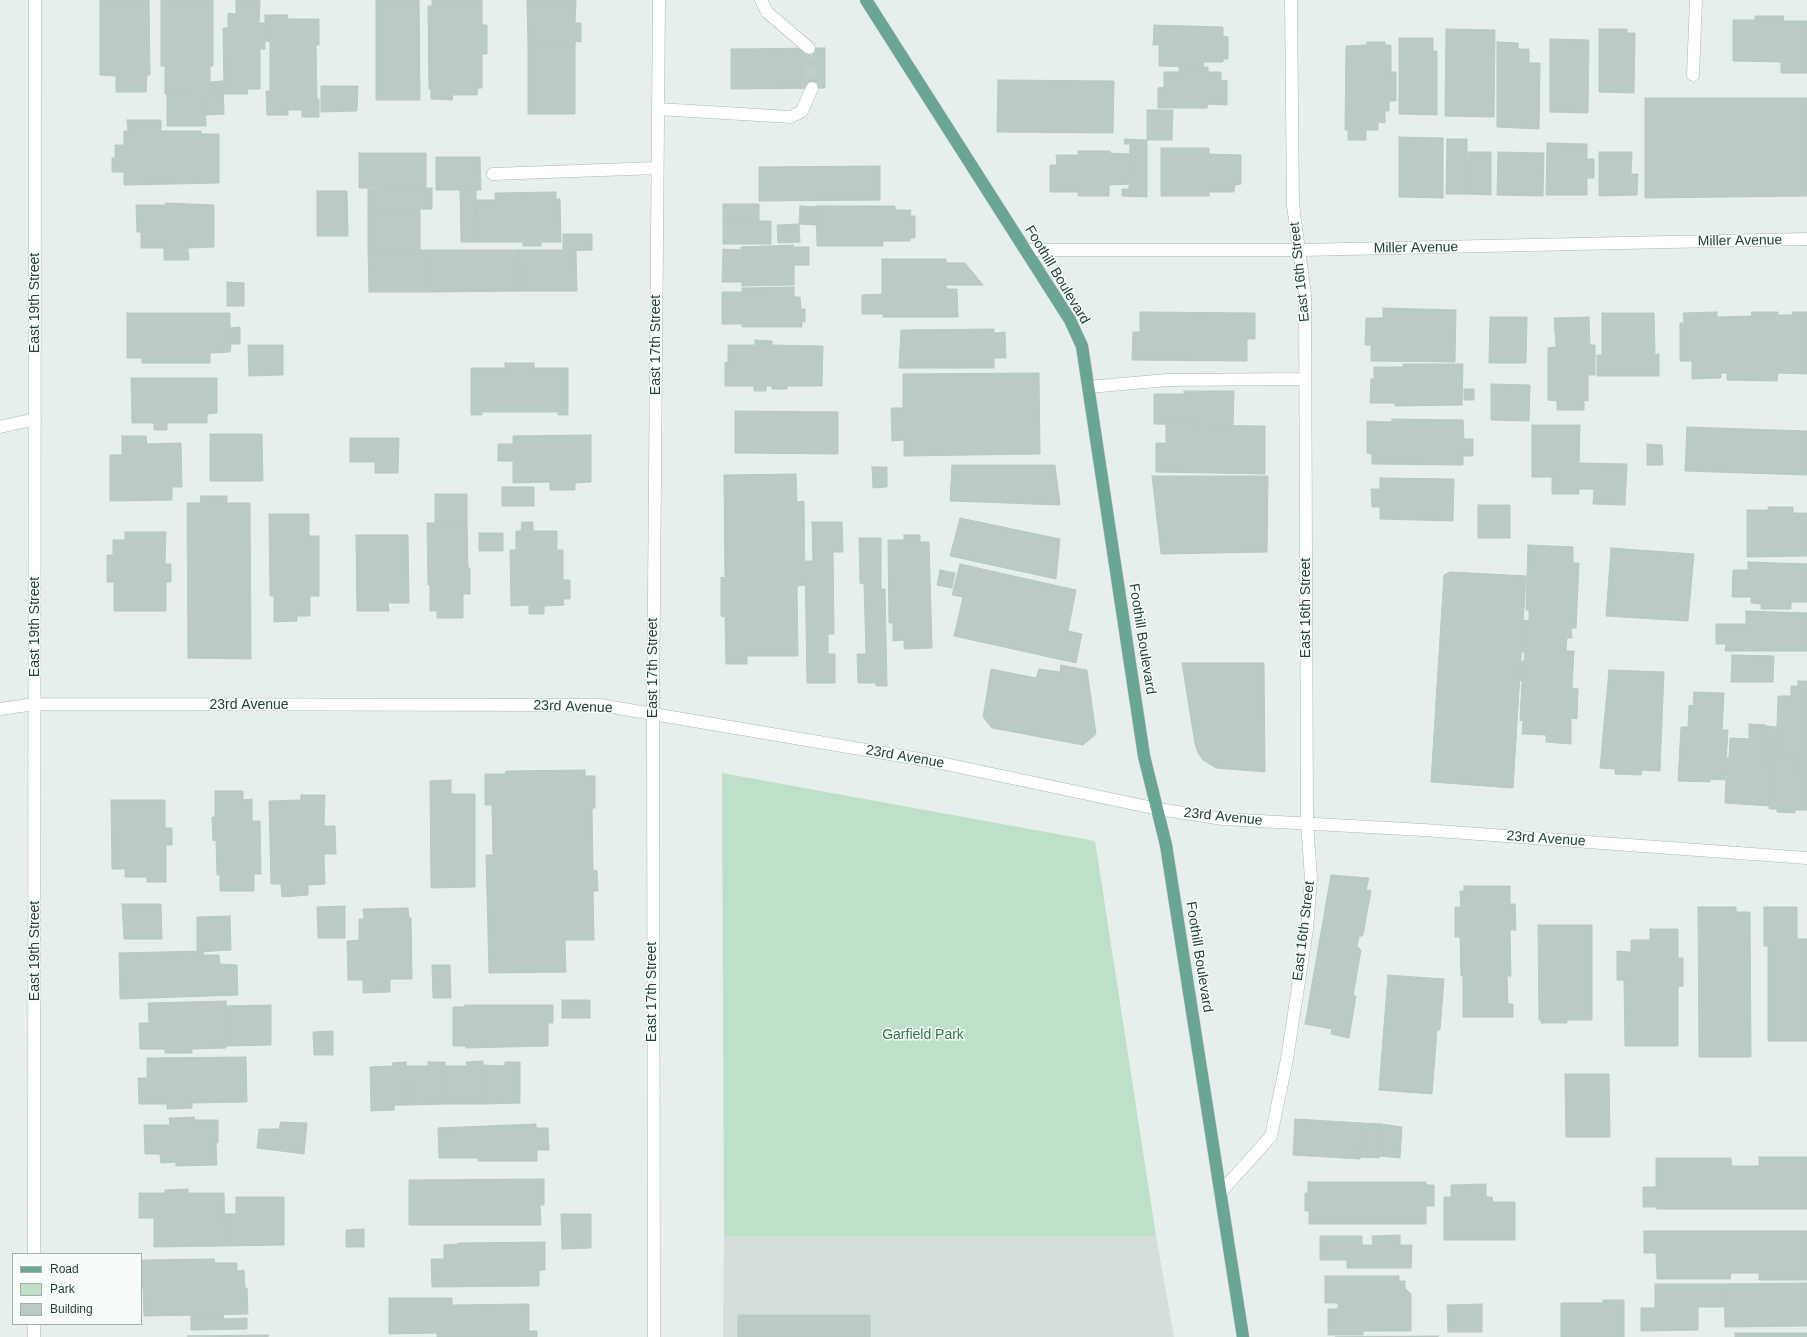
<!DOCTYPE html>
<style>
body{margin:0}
#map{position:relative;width:1807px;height:1337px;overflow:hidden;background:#e6efeb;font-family:Arial,sans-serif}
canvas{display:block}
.legend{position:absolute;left:12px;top:1253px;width:130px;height:72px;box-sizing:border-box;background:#f7fbf9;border:1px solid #a3b1ad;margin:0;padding:5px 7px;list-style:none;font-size:12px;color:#24423a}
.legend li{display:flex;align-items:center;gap:8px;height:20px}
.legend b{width:20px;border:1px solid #a3b1ad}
</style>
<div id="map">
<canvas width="1807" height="1337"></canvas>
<ul class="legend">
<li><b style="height:5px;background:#6aa596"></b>Road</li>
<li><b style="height:11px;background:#bfe0c8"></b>Park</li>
<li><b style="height:11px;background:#bbcac4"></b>Building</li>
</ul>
</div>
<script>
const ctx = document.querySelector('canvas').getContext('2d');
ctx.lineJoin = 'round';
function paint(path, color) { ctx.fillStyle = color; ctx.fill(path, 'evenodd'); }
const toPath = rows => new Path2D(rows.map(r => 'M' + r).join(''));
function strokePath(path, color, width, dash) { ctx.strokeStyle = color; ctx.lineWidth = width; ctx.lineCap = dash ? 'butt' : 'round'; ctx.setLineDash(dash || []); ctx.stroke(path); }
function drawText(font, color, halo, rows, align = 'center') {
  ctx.font = font + ' Arial,sans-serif'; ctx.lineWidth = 3; ctx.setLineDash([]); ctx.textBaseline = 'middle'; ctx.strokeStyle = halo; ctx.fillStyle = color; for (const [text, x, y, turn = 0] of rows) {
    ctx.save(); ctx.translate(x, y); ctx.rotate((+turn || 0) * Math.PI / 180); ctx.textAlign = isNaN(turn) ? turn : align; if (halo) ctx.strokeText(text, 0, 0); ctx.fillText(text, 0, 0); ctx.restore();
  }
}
paint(toPath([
 [724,1236,1156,1236,1174,1337,723,1337]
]), '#d4dfda');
paint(toPath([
 [722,773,1095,841,1156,1236,724,1236]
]), '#bfe0c8');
const building = toPath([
 [100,0,149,0,150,75,147,75,146,92,116,92,116,76,100,75,100,0],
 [161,0,213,0,213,66,210,66,210,94,165,94,165,66,161,66,161,0],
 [236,0,260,0,259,23,265,23,265,49,260,49,260,89,247,89,248,94,224,94,223,28,228,28,228,13,236,14,236,0],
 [376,0,419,0,420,100,376,100,376,0],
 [432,0,482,0,482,25,487,25,487,54,482,54,482,88,478,88,477,95,453,95,452,100,431,99,431,89,429,89,428,6,432,6,432,0],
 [527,0,576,0,575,23,581,23,581,42,576,41,575,46,528,46,527,0],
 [265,15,288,15,287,19,319,19,319,45,316,45,317,99,319,99,319,117,302,117,302,110,288,110,288,115,267,115,266,91,270,91,270,42,265,41,265,15],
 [1755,16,1784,16,1783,21,1807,21,1807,73,1781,73,1781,62,1733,61,1733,20,1755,20,1755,16],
 [1154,25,1223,27,1223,36,1228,37,1228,59,1223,59,1223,62,1204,62,1203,67,1159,66,1159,45,1153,45,1154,25],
 [1446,29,1495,30,1494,117,1445,116,1446,29],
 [1599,29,1627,29,1627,33,1635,33,1634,93,1599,92,1599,29],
 [1399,38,1433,38,1433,51,1437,51,1437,115,1399,114,1399,38],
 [1550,39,1589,40,1588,113,1550,112,1550,39],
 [1367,42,1385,42,1385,45,1391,45,1391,72,1396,72,1396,101,1389,101,1389,111,1385,111,1385,123,1378,122,1378,130,1366,130,1366,140,1348,140,1348,130,1345,130,1346,46,1367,45,1367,42],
 [1497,42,1518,43,1518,49,1529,49,1529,63,1540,63,1539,129,1497,127,1497,42],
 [528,46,575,46,575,114,528,114,528,46],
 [825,48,825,88,731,89,731,49,825,48],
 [1179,67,1208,67,1208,72,1221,72,1221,81,1227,80,1227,105,1208,104,1207,108,1158,108,1158,88,1164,87,1164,72,1179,72,1179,67],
 [998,80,1114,81,1113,133,997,132,998,80],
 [223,81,224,114,206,115,205,93,210,94,210,82,223,81],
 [321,86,358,86,357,111,321,112,321,86],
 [205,93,206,126,167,126,167,94,205,93],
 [1645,98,1807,98,1807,196,1645,198,1645,98],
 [1147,110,1173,110,1172,140,1147,140,1147,110],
 [127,120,161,120,161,131,201,131,201,134,219,134,219,183,124,185,124,172,112,172,112,158,115,158,115,145,124,145,124,131,128,131,127,120],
 [1399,137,1443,138,1443,198,1399,197,1399,137],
 [1125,139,1147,140,1147,197,1122,196,1122,189,1129,189,1130,144,1124,144,1125,139],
 [1447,139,1467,139,1467,194,1446,194,1447,139],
 [1547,143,1587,144,1587,159,1594,159,1594,178,1587,178,1587,195,1546,195,1547,143],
 [1161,148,1209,148,1209,154,1241,155,1241,184,1235,185,1234,192,1209,192,1209,196,1161,196,1161,148],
 [1078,151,1110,151,1110,153,1130,154,1130,184,1109,185,1109,196,1078,196,1078,192,1050,192,1050,165,1057,165,1056,155,1078,155,1078,151],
 [1468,152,1491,152,1491,195,1467,194,1468,152],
 [1498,152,1544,153,1543,196,1497,195,1498,152],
 [1599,152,1632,152,1631,174,1638,174,1637,195,1599,196,1599,152],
 [359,153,426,153,426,188,359,188,359,153],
 [436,157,480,157,481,190,436,190,436,157],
 [880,166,880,200,759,201,759,167,880,166],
 [432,188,432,209,368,209,368,189,432,188],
 [460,190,476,190,477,242,461,242,460,190],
 [317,191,347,191,348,236,317,236,317,191],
 [556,192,556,199,560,199,561,242,541,242,541,246,523,246,523,242,477,242,476,200,495,200,495,193,556,192],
 [166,203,214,205,214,247,188,248,189,260,164,260,164,248,141,248,141,232,137,232,136,205,166,205,166,203],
 [723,204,759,204,759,221,723,221,723,204],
 [800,206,816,207,816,225,799,224,800,206],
 [816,206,895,206,895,210,911,210,910,216,915,216,915,238,910,238,910,241,883,241,883,246,817,246,816,206],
 [368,209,420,209,420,250,368,250,368,209],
 [723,221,771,221,771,244,723,244,723,221],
 [799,224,800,242,778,243,777,225,799,224],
 [563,234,592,234,592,250,563,251,563,234],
 [793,245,793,247,809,247,809,265,794,265,794,285,742,286,742,282,722,282,723,249,741,250,741,247,793,245],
 [368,250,430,250,430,292,369,292,368,250],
 [430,250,519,250,520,291,430,292,430,250],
 [519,250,576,250,577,291,520,291,519,250],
 [882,259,946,259,946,263,965,263,983,285,946,285,947,289,957,289,958,317,883,317,883,314,862,314,862,295,882,294,882,259],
 [227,282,244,283,244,306,227,306,227,282],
 [794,287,794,297,800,297,801,309,805,309,805,322,802,321,802,327,742,327,742,324,722,324,722,292,742,292,742,288,794,287],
 [1383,308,1456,310,1455,362,1371,361,1371,345,1365,345,1366,318,1383,318,1383,308],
 [1140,312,1255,313,1255,339,1247,339,1247,361,1132,360,1133,332,1140,332,1140,312],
 [1717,312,1717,317,1752,316,1751,312,1778,312,1778,315,1793,315,1792,312,1807,312,1807,374,1778,373,1777,381,1727,380,1727,373,1721,373,1721,378,1692,379,1692,361,1680,361,1680,323,1684,323,1683,313,1717,312],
 [127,313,230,313,230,328,240,327,240,344,231,344,230,352,210,353,210,363,142,363,142,358,127,358,127,313],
 [1602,313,1654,313,1655,355,1659,354,1659,376,1597,376,1597,355,1602,355,1602,313],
 [1490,317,1527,317,1526,363,1489,363,1490,317],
 [1589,317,1590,345,1595,345,1595,375,1588,375,1588,401,1584,400,1584,410,1557,410,1557,401,1548,400,1548,348,1556,347,1554,318,1589,317],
 [994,329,994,333,1005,332,1006,358,994,358,994,368,899,368,901,330,994,329],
 [755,340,772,341,772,345,823,346,822,386,787,386,787,389,772,389,772,386,766,386,766,391,754,391,754,386,725,386,725,363,728,362,728,345,755,345,755,340],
 [248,345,283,345,283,375,249,376,248,345],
 [505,363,534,363,534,368,568,368,568,415,558,415,558,412,482,412,482,415,471,415,471,368,505,368,505,363],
 [1403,364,1463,364,1462,405,1395,406,1395,403,1370,403,1371,379,1374,379,1374,367,1403,367,1403,364],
 [1039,373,1040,454,904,456,904,440,892,441,891,408,903,408,903,374,1039,373],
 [131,378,217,378,217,413,207,414,207,423,167,423,167,430,154,430,154,423,132,423,131,378],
 [1491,384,1530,385,1529,421,1491,420,1491,384],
 [1464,389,1474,389,1474,400,1464,400,1464,389],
 [1184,391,1234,391,1233,425,1154,424,1154,394,1184,394,1184,391],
 [735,411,838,412,838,454,735,453,735,411],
 [1392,419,1463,420,1464,439,1473,439,1473,456,1463,456,1463,465,1372,464,1372,454,1367,453,1367,421,1392,422,1392,419],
 [1166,425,1265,426,1265,474,1156,472,1156,443,1166,443,1166,425],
 [1532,425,1580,425,1579,463,1627,464,1625,505,1593,504,1594,489,1579,489,1579,494,1552,494,1552,477,1532,477,1532,425],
 [1687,427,1807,431,1807,475,1685,471,1687,427],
 [210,434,262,434,263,481,210,481,210,434],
 [591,435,591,482,575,483,575,490,550,490,550,482,513,483,513,461,498,461,498,444,513,444,513,436,591,435],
 [122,436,146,436,147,444,181,443,182,487,172,487,172,500,110,501,110,455,122,455,122,436],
 [350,438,399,438,398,473,375,473,375,462,350,462,350,438],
 [1647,444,1662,445,1663,465,1647,465,1647,444],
 [952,465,1055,465,1060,505,950,501,952,465],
 [872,467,887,467,887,487,873,488,872,467],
 [796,474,797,502,804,501,805,585,797,586,798,656,747,656,747,664,726,664,725,617,721,616,721,577,725,578,724,475,796,474],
 [1152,476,1268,476,1267,552,1161,554,1152,476],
 [1380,478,1454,479,1453,521,1380,519,1380,507,1372,507,1371,489,1380,489,1380,478],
 [502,487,534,487,534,506,502,506,502,487],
 [435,494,467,494,467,523,435,523,435,494],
 [201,496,227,496,227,503,250,503,251,659,188,658,187,503,200,503,201,496],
 [1478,505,1510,505,1510,538,1478,538,1478,505],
 [1768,507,1793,507,1793,513,1807,513,1807,556,1747,557,1747,510,1769,510,1768,507],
 [269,514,309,514,309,536,319,536,319,596,310,596,310,616,297,616,297,621,274,622,274,596,270,596,269,514],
 [960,518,1060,539,1056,579,950,556,960,518],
 [522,522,533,522,533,531,557,531,557,550,563,550,563,580,570,580,570,599,563,599,564,605,544,606,544,614,529,614,529,605,511,606,510,550,516,550,516,531,521,531,522,522],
 [812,522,842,522,843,552,833,552,834,634,828,634,828,654,835,654,835,683,807,683,805,561,813,561,812,522],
 [427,523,467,523,468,568,470,568,470,594,463,594,463,618,437,618,437,611,430,611,430,585,428,585,427,523],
 [125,532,166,532,165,564,171,564,171,582,166,582,166,611,114,611,114,582,107,582,107,555,113,555,113,540,125,540,125,532],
 [479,533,503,533,503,551,479,551,479,533],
 [356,535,408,535,409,603,388,603,389,611,357,611,356,535],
 [904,535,920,535,920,542,929,542,932,648,904,649,904,640,893,641,893,623,889,623,888,540,904,540,904,535],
 [859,538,881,538,881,589,885,589,887,686,876,686,876,683,858,683,857,654,866,654,864,584,860,583,859,538],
 [1528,545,1573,547,1573,563,1579,563,1576,628,1571,628,1572,638,1567,638,1566,651,1574,651,1572,688,1578,689,1577,719,1571,718,1571,744,1546,742,1546,735,1522,734,1523,720,1520,721,1522,680,1519,681,1521,661,1524,661,1525,652,1522,652,1524,620,1529,621,1529,610,1526,610,1528,545],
 [1611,548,1694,554,1688,621,1606,616,1611,548],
 [1748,562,1807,564,1807,602,1791,602,1791,609,1761,609,1761,604,1751,603,1751,597,1732,597,1733,570,1748,570,1748,562],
 [960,564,1076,590,1068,631,1082,634,1076,663,954,636,963,597,952,595,960,564],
 [940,570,955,573,952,588,937,585,940,570],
 [1450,572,1526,576,1513,788,1431,782,1444,575,1450,572],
 [1746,611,1807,613,1807,651,1725,651,1726,644,1716,644,1716,624,1746,624,1746,611],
 [1732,655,1774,656,1773,682,1731,682,1732,655],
 [1182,663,1264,663,1265,772,1216,768,1203,760,1198,753,1195,744,1182,663],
 [1061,665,1087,670,1096,734,1083,745,992,728,983,717,991,669,1036,678,1039,669,1060,672,1061,665],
 [1609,670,1664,672,1660,771,1642,770,1641,775,1615,774,1615,769,1600,768,1609,670],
 [1798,681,1807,681,1807,771,1795,771,1795,756,1776,755,1778,696,1791,696,1791,686,1798,686,1798,681],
 [1694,692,1724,693,1722,730,1728,730,1725,780,1710,779,1710,782,1678,781,1681,727,1688,727,1689,705,1693,706,1694,692],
 [1749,724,1766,725,1764,763,1771,763,1769,806,1725,803,1727,758,1729,758,1730,738,1749,739,1749,724],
 [1766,726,1777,727,1776,755,1795,756,1795,771,1807,771,1807,810,1795,810,1795,813,1777,812,1777,809,1769,809,1771,763,1764,763,1766,726],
 [585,770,585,776,595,776,595,808,592,808,593,870,597,871,598,891,593,891,594,940,565,940,566,972,489,973,486,855,493,855,492,805,485,805,485,774,505,774,506,771,585,770],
 [451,780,451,794,475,794,475,887,431,888,430,781,451,780],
 [215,791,243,791,243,800,252,799,252,821,260,821,261,874,254,874,254,891,220,891,220,875,217,875,216,840,213,841,212,817,215,817,215,791],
 [301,795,325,795,324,826,335,826,336,854,324,854,325,884,308,885,308,895,282,897,281,884,271,884,269,801,301,800,301,795],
 [111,800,165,800,165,828,172,828,172,845,166,845,166,882,147,882,147,877,125,877,125,869,112,869,111,800],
 [1331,875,1369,878,1366,890,1371,891,1363,935,1359,937,1357,946,1361,950,1353,996,1356,996,1349,1038,1331,1034,1332,1029,1305,1024,1331,875],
 [1464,886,1510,886,1510,904,1515,904,1516,930,1510,930,1511,976,1507,976,1508,1004,1513,1004,1513,1017,1463,1017,1463,976,1461,976,1460,937,1455,937,1455,907,1461,907,1460,891,1464,891,1464,886],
 [122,904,161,904,162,939,124,939,122,904],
 [345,906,345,938,318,938,317,907,345,906],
 [1698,907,1736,907,1736,912,1750,912,1751,1057,1699,1057,1698,907],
 [1764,907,1797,907,1797,939,1807,939,1807,1041,1768,1041,1768,946,1764,946,1764,907],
 [408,908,409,918,411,918,412,979,390,979,390,992,363,993,363,980,348,980,347,941,359,940,359,919,364,919,363,909,408,908],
 [230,916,231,950,197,952,197,917,230,916],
 [1538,925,1592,925,1592,1020,1567,1020,1567,1023,1541,1023,1541,1020,1539,1020,1538,925],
 [1650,929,1678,929,1678,958,1683,958,1683,986,1678,987,1678,1046,1625,1046,1624,980,1617,980,1617,951,1631,952,1631,940,1650,940,1650,929],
 [203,951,204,955,219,955,220,964,237,965,238,995,120,999,119,953,203,951],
 [432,965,450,965,451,998,433,998,432,965],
 [1388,975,1444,979,1440,1030,1437,1030,1432,1094,1379,1090,1388,975],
 [562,1000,590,1000,590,1018,562,1018,562,1000],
 [226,1001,226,1048,192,1049,192,1053,165,1053,165,1049,140,1049,139,1023,149,1023,148,1003,226,1001],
 [271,1005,271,1045,226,1046,226,1006,271,1005],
 [465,1005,553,1005,553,1023,548,1023,548,1046,466,1048,466,1046,453,1046,453,1007,465,1007,465,1005],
 [333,1031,333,1055,314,1055,313,1032,333,1031],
 [246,1057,247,1102,192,1103,192,1108,167,1109,167,1104,139,1104,138,1078,147,1078,147,1058,246,1057],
 [483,1061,483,1104,445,1104,445,1066,467,1066,466,1062,483,1061],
 [406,1062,408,1105,394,1105,394,1110,371,1111,370,1067,393,1066,392,1063,406,1062],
 [428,1062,445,1062,445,1104,408,1105,407,1066,428,1066,428,1062],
 [505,1062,520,1062,520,1103,483,1104,483,1065,505,1066,505,1062],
 [1565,1074,1609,1074,1610,1137,1566,1137,1565,1074],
 [194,1117,195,1120,218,1120,218,1143,216,1143,217,1165,176,1166,176,1162,161,1163,160,1154,145,1154,144,1125,170,1125,169,1118,194,1117],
 [1295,1119,1362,1123,1360,1159,1293,1155,1295,1119],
 [281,1122,307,1123,304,1154,257,1148,259,1129,279,1129,281,1122],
 [1362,1123,1381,1124,1379,1158,1360,1157,1362,1123],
 [536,1124,536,1128,548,1128,549,1150,537,1150,537,1161,478,1161,478,1158,439,1158,438,1128,536,1124],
 [1381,1124,1402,1127,1400,1158,1379,1156,1381,1124],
 [1759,1157,1807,1157,1807,1209,1657,1209,1656,1207,1643,1207,1643,1187,1656,1187,1656,1158,1731,1158,1732,1166,1759,1166,1759,1157],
 [544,1179,544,1205,540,1205,541,1225,409,1225,409,1180,544,1179],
 [1308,1182,1426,1182,1426,1185,1434,1185,1434,1206,1426,1206,1426,1224,1309,1224,1309,1211,1305,1211,1305,1193,1308,1193,1308,1182],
 [1486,1184,1486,1197,1492,1197,1493,1202,1515,1202,1515,1240,1444,1240,1444,1197,1451,1197,1451,1185,1486,1184],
 [188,1189,188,1193,224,1193,225,1246,154,1247,154,1218,139,1218,139,1193,165,1193,165,1190,188,1189],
 [236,1197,284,1197,284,1245,225,1246,225,1214,236,1214,236,1197],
 [561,1214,591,1214,591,1248,562,1249,561,1214],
 [364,1229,364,1247,346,1247,346,1230,364,1229],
 [1644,1231,1807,1231,1807,1280,1759,1280,1759,1273,1731,1273,1730,1279,1657,1279,1656,1253,1644,1253,1644,1231],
 [1400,1235,1400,1245,1412,1245,1411,1268,1347,1268,1347,1260,1320,1260,1320,1236,1362,1236,1362,1245,1373,1245,1372,1236,1400,1235],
 [545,1242,545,1270,539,1270,539,1286,432,1287,431,1259,444,1259,444,1245,458,1244,458,1243,545,1242],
 [214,1259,215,1263,237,1263,237,1271,244,1270,245,1288,247,1288,248,1314,144,1316,143,1288,141,1288,141,1262,143,1262,142,1260,214,1259],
 [1325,1276,1399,1276,1399,1281,1405,1281,1405,1288,1411,1294,1411,1331,1363,1331,1363,1335,1328,1335,1328,1309,1338,1309,1338,1303,1325,1303,1325,1276],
 [1807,1283,1807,1326,1725,1327,1724,1284,1807,1283],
 [1655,1284,1724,1284,1725,1307,1698,1307,1698,1330,1641,1331,1641,1308,1655,1308,1655,1284],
 [389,1298,452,1298,452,1305,529,1304,529,1331,537,1331,537,1337,437,1337,437,1333,389,1334,389,1298],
 [1603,1300,1624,1300,1624,1337,1561,1337,1561,1303,1603,1303,1603,1300],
 [1482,1304,1482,1332,1448,1332,1447,1305,1482,1304],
 [223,1314,224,1319,247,1318,247,1329,191,1330,191,1315,223,1314],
 [738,1315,870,1315,870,1337,738,1337,738,1315],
 [1735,1333,1807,1333,1807,1337,1735,1337,1735,1333],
 [268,1335,268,1337,187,1336,268,1335],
 [1438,1336,1438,1337,1335,1337,1438,1336]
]);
paint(building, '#bbcac4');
strokePath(building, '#b8c9c2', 1);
strokePath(toPath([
 [809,48,812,88]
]), '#bfccc8', 12, [12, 6]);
const minor = toPath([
 [761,0,767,12,809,48],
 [1693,75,1696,0],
 [658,109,791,117,802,111,812,88],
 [493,174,657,168],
 [1025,250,1300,250,1807,239],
 [1089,387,1167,380,1305,379],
 [0,427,35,419],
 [0,709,35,704,600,705,931,761,1158,809,1223,819,1424,830,1807,858],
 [1220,1193,1271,1136,1287,1059,1307,929,1311,878,1307,823,1305,295,1293,205,1291,0],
 [34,1254,35,0],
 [34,1337,34,1324],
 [654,1337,653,715,659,0]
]);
const major = toPath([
 [866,0,1070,320,1082,346,1144,756,1166,845,1243,1337]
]);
strokePath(minor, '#a8b8b2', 13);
strokePath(major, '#c2cac8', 13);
strokePath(minor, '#fff', 12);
strokePath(major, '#6aa596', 12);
drawText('14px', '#24423a', '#f7fbf9', [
 ["Miller Avenue",1740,241,-1],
 ["Miller Avenue",1416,248,-1],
 ["East 16th Street",1300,272,-96],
 ["Foothill Boulevard",1057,275,59],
 ["East 19th Street",35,303,-90],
 ["East 17th Street",656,345,-90],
 ["East 16th Street",1306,608,-90],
 ["East 19th Street",35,627,-90],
 ["Foothill Boulevard",1142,639,81],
 ["East 17th Street",653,668,-90],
 ["23rd Avenue",249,705],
 ["23rd Avenue",573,707,2],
 ["23rd Avenue",905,757,10],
 ["23rd Avenue",1223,817,6],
 ["23rd Avenue",1546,839,4],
 ["East 16th Street",1304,931,-83],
 ["East 19th Street",35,951,-90],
 ["Foothill Boulevard",1199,957,81],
 ["East 17th Street",652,992,-90]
]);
drawText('14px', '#2d7a4b', '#f7fbf9', [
 ["Garfield Park",923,1035]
]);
</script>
